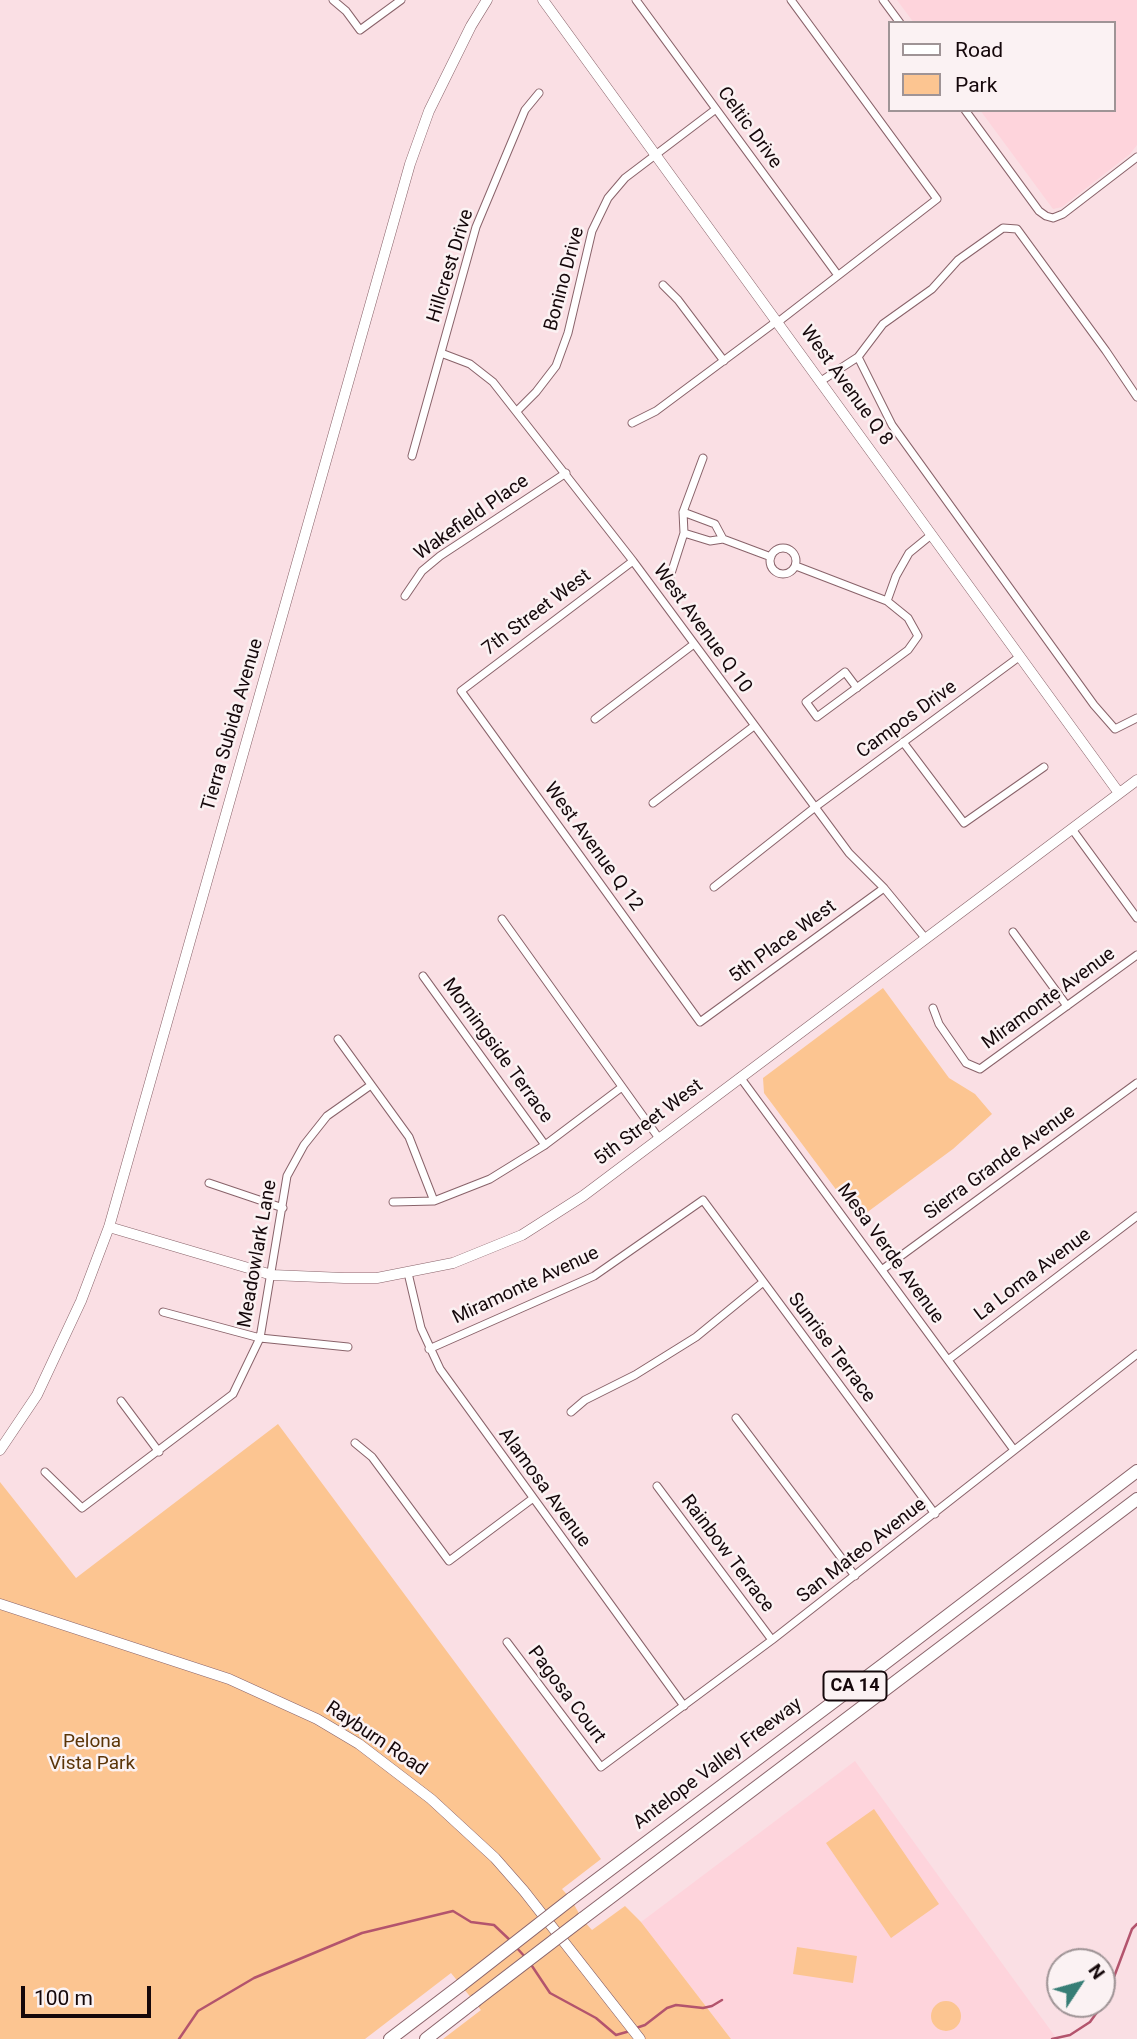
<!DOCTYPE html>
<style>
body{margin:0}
#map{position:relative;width:1137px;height:2039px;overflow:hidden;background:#fadfe4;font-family:Roboto,sans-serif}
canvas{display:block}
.legend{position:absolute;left:888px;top:21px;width:228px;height:91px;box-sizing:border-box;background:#fbf2f3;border:2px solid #9f9496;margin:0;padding:9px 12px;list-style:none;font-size:21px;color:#15080b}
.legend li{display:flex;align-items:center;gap:14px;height:35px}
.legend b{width:35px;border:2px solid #9f9496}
.north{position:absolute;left:1046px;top:1948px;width:70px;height:70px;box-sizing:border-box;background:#fbf2f3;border:2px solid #9f9496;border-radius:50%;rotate:54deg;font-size:19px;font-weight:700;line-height:28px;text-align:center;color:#15080b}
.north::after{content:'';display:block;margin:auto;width:24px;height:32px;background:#377e76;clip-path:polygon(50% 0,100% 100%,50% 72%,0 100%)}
.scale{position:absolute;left:21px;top:1986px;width:130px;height:32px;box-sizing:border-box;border:4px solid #15080b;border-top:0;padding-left:9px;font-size:21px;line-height:24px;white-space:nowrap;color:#15080b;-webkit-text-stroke:5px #fbf2f3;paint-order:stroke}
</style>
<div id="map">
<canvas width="1137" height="2039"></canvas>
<ul class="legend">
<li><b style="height:9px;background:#fff"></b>Road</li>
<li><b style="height:19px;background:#fcc591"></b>Park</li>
</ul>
<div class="north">N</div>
<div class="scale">100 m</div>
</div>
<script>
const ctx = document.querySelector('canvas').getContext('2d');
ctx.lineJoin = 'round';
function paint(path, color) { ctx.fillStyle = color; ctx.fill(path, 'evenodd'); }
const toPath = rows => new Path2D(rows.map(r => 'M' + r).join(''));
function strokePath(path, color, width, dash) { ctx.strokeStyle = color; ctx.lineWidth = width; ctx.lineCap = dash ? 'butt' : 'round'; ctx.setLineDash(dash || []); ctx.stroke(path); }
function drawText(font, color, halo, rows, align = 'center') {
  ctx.font = font + ' Roboto,sans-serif'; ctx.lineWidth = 5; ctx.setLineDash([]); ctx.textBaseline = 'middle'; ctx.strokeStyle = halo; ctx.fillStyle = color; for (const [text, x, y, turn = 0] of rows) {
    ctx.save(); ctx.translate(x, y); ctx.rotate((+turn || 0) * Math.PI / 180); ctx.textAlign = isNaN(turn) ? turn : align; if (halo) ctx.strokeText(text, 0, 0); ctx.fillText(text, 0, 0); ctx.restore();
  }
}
paint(toPath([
 [897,0,1137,0,1137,145,1130,154,1062,207,1053,209,980,110,1114,110,1114,23,914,23],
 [855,1761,1057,2039,731,2039,641,1922]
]), '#fed4dc');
paint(toPath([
 [883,988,949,1078,975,1094,992,1114,953,1149,858,1219,764,1093,763,1078],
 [278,1424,601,1859,562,1889,571,1899,582,1919,592,1930,625,1906,641,1922,731,2039,443,2039,481,2010,451,1973,365,2039,0,2039,0,1482,76,1578],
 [874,1809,939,1904,891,1938,826,1843],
 [797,1947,857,1956,853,1983,793,1974],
 '931 2016a15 15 0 1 1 30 0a15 15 0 1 1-30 0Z'
]), '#fcc591');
strokePath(toPath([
 [516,1947,526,1958],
 [530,1963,550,1993,596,2018,616,2035,630,2031],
 [636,2028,645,2025,667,2008,676,2005,703,2008,712,2006,722,2000],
 [179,2039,198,2011,254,1978,362,1933,453,1911,471,1922,494,1925,512,1942],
 [1052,2039,1070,2035,1090,2022,1105,2001,1132,1929,1137,1924]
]), '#b3546d', 2.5);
const street = toPath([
 [333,0,346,11,360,30,401,0],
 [636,0,837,274],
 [883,0,900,23],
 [965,110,1039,211,1046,216,1053,218,1063,214,1137,157],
 [663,285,678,300,724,361],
 [778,322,937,199,791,0],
 [441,353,470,364,493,382,633,561,849,853,884,888,926,939],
 [821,381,858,357],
 [1137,397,1106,351,1017,229,1003,228,958,260,932,289,883,324,858,357,892,425,1094,705,1115,729,1137,718],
 [517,411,536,392,556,366,568,333,592,231,608,198,625,178,716,109],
 [632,423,656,411,777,321],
 [412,456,476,227,525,110,539,93],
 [703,458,683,512,684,533,710,541,723,539,771,557],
 [683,512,715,524,723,539],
 '770 561a13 13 0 1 1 26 0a13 13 0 1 1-26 0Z',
 [633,561,461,691,700,1022,884,888],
 [796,566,887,601,908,618,918,636,908,650,817,717,806,702,845,672,857,688],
 [668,583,684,533],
 [405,596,422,571,440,556,566,473],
 [887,601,896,576,909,553,931,535],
 [595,719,694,644],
 [903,742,964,823,1044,767],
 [653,803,754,726],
 [1072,829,1137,918],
 [714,887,814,808,1019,657],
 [502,919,658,1137],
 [1013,932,1067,1006],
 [423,976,545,1145],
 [933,1008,939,1024,966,1063,980,1069,1137,955],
 [338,1039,409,1137,434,1201],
 [740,1077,1014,1450],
 [209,1183,283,1208],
 [393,1202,434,1201,490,1179,545,1145,622,1087],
 [883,1269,1137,1083],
 [408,1273,421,1328,440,1369,684,1706],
 [163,1312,260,1338,348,1347],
 [429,1349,594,1276,703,1200,935,1514],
 [948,1360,1137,1216],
 [121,1401,159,1452],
 [571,1412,585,1400,635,1375,696,1337,762,1283],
 [736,1418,855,1576],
 [355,1443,372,1457,449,1561,532,1499],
 [45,1472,82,1508,233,1394,260,1338,287,1176,304,1145,327,1116,371,1085],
 [657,1486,772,1640],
 [507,1642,601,1767,772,1640,1137,1354]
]);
const secondary = toPath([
 [543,0,1119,793],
 [109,1227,272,1275,344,1278,377,1278,453,1263,522,1235,583,1196,1137,780],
 [0,1450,37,1395,81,1301,109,1227,410,164,429,111,471,26,487,0],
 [0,1604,229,1679,317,1719,359,1744,431,1799,495,1858,524,1891,640,2039]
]);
const highway = toPath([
 [571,1899,884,1664,1137,1471],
 [582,1919,1137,1499],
 [390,2039,461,1985],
 [426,2039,475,2001]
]);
strokePath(street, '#89636a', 9);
strokePath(secondary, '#89636a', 11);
strokePath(highway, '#89636a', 14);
strokePath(street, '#fff', 7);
strokePath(secondary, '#fff', 10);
strokePath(highway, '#fff', 12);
const highwayBridge = toPath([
 [461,1985,571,1899],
 [475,2001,582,1919]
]);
strokePath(highwayBridge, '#89636a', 14, []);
strokePath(highwayBridge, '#fff', 12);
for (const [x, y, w] of [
 [855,1686,63]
]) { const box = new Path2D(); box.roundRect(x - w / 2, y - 14.5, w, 29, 5); ctx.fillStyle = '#fbf2f3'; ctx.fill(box); strokePath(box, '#15080b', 2); }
drawText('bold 18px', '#15080b', null, [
 ["CA 14",855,1686]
]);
drawText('19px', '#15080b', '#fbf2f3', [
 ["Celtic Drive",749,128,54],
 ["Hillcrest Drive",451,266,-73],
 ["Bonino Drive",565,279,-75],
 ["West Avenue Q 8",846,386,54],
 ["Wakefield Place",472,518,-35],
 ["7th Street West",537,613,-37],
 ["West Avenue Q 10",702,629,54],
 ["Campos Drive",907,720,-36],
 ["Tierra Subida Avenue",233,725,-74],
 ["West Avenue Q 12",593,847,54],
 ["5th Place West",783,942,-36],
 ["Miramonte Avenue",1049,999,-36],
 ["Morningside Terrace",497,1051,54],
 ["5th Street West",649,1123,-37],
 ["Sierra Grande Avenue",1000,1163,-36],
 ["Meadowlark Lane",258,1254,-80],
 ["Mesa Verde Avenue",890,1254,54],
 ["La Loma Avenue",1033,1275,-37],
 ["Miramonte Avenue",526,1286,-25],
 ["Sunrise Terrace",831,1348,53],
 ["Alamosa Avenue",544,1488,54],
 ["San Mateo Avenue",862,1551,-38],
 ["Rainbow Terrace",727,1554,53],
 ["Pagosa Court",566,1695,53],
 ["Rayburn Road",376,1739,34],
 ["Antelope Valley Freeway",718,1764,-37]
]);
drawText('19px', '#5b3508', '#fbf2f3', [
 ["Pelona",92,1742],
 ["Vista Park",92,1764]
]);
</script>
